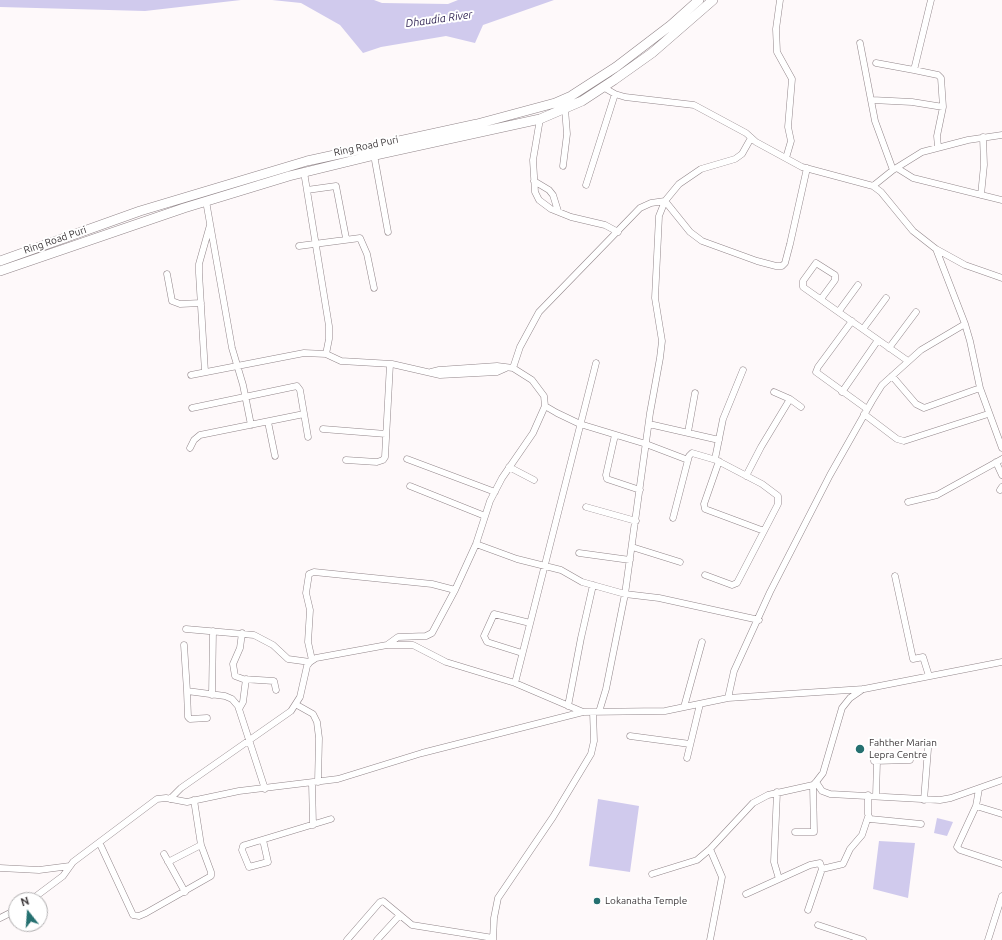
<!DOCTYPE html>
<style>
body{margin:0}
#map{position:relative;width:1002px;height:940px;overflow:hidden;background:#fef9fa;font-family:Ubuntu,sans-serif}
canvas{display:block}
.north{position:absolute;left:8px;top:892px;width:40px;height:40px;box-sizing:border-box;background:#fff;border:1px solid #b2b0b1;border-radius:50%;rotate:343deg;font-size:11px;font-weight:700;line-height:16px;text-align:center;color:#3e393b}
.north::after{content:'';display:block;margin:auto;width:14px;height:18px;background:#257070;clip-path:polygon(50% 0,100% 100%,50% 72%,0 100%)}
</style>
<div id="map">
<canvas width="1002" height="940"></canvas>
<div class="north">N</div>
</div>
<script>
const ctx = document.querySelector('canvas').getContext('2d');
ctx.lineJoin = 'round';
function paint(path, color) { ctx.fillStyle = color; ctx.fill(path, 'evenodd'); }
const toPath = rows => new Path2D(rows.map(r => 'M' + r).join(''));
function strokePath(path, color, width, dash) { ctx.strokeStyle = color; ctx.lineWidth = width; ctx.lineCap = dash ? 'butt' : 'round'; ctx.setLineDash(dash || []); ctx.stroke(path); }
function drawText(font, color, halo, rows, align = 'center') {
  ctx.font = font + ' Ubuntu,sans-serif'; ctx.lineWidth = 4; ctx.setLineDash([]); ctx.textBaseline = 'middle'; ctx.strokeStyle = halo; ctx.fillStyle = color; for (const [text, x, y, turn = 0] of rows) {
    ctx.save(); ctx.translate(x, y); ctx.rotate((+turn || 0) * Math.PI / 180); ctx.textAlign = isNaN(turn) ? turn : align; if (halo) ctx.strokeText(text, 0, 0); ctx.fillText(text, 0, 0); ctx.restore();
  }
}
paint(toPath([
 [0,0,241,0,145,11,0,7],
 [272,0,374,0,382,3,448,4,458,0,554,0,483,25,475,43,446,36,381,47,363,53,340,25,301,3],
 [598,799,639,806,630,872,589,866],
 [937,818,953,822,947,836,934,833],
 [879,841,915,843,908,898,873,889]
]), '#d0caed');
const minor = toPath([
 [780,0,776,29,777,52,792,79,788,127,791,141,786,158],
 [860,43,875,121,893,170],
 [876,63,914,70,938,75,941,78,943,107,937,136,938,147],
 [914,70,931,0],
 [603,87,615,94,625,97,694,105,746,133,756,142,802,167,873,186,881,192,913,231,936,249,965,265,1002,278],
 [872,100,912,102,943,107],
 [540,119,533,160,535,192,539,200,551,209,571,217,605,225,618,232],
 [374,155,388,232],
 [563,166,567,134,565,109],
 [897,168,913,178,1002,200],
 [304,172,329,326,329,339,326,354],
 [534,181,549,190,553,195,558,211],
 [586,185,615,94],
 [873,186,893,170,922,152,968,140,1002,135],
 [307,190,336,186,346,238],
 [981,195,984,165,983,137],
 [206,201,232,348,243,385,251,425],
 [299,246,360,238,367,254,374,288],
 [167,274,172,301,180,304,201,303],
 [821,299,835,280,835,275,816,263,803,281,803,287,908,361],
 [839,311,858,285],
 [852,321,818,367,816,372,867,409],
 [965,324,970,341,980,388,1002,448],
 [863,329,886,298],
 [889,348,916,312],
 [513,368,520,347,539,312,640,208,651,203,665,201,690,232,702,241,757,261,776,266,782,266,785,263,790,244,807,168],
 [205,372,199,273,199,264,210,225],
 [431,372,439,370,497,366,513,368,532,380,544,396,545,406,557,413,580,424,646,444,688,460],
 [191,375,304,353,326,354,341,361,392,364,440,375,497,372,506,368],
 [892,376,916,404,924,408,980,388],
 [774,392,790,399,801,407],
 [842,392,878,340],
 [192,408,297,386,300,390,308,437],
 [864,414,897,439,904,441,988,414],
 [268,422,275,456],
 [649,424,719,440],
 [323,429,386,434],
 [688,432,695,393],
 [615,435,606,475,607,479,640,490],
 [190,448,194,440,200,435,304,414],
 [407,459,495,492],
 [715,459,723,419,743,370],
 [346,460,377,462,383,460,385,457,390,364],
 [719,461,704,504,705,509,764,531],
 [996,462,1002,475],
 [509,467,534,480],
 [746,476,761,447,790,399],
 [410,486,485,516],
 [1000,490,1002,487],
 [908,502,937,495,1002,459],
 [586,507,636,521],
 [673,518,689,456,692,453,716,460,762,484,778,496,778,504,737,583,732,585,705,575],
 [476,544,517,559,561,570,582,582,625,594,659,598,759,620],
 [632,547,680,562],
 [579,553,630,560],
 [895,576,913,659,923,657,929,676],
 [186,629,254,635,273,645,288,659,310,662],
 [242,633,240,648,233,664,235,676,243,679,274,681,276,690],
 [184,645,187,691,225,696,232,699,238,706,265,789],
 [387,645,398,637,426,636,432,633,455,590],
 [522,653,487,642,484,636,494,614,530,623],
 [312,660,308,642,310,610,306,593,309,574,314,572,432,584,455,590,476,544,490,501,502,478,533,433,545,406],
 [515,683,596,363],
 [187,691,188,717,190,719,207,718],
 [212,695,213,631],
 [728,698,734,671,770,592,830,475,872,401,882,385,921,350,965,324,936,249],
 [297,705,313,714,317,722,319,738,318,782],
 [568,706,581,638,593,585],
 [684,707,702,642],
 [239,709,243,702,246,679],
 [599,712,606,689,625,594,650,413,660,358,662,341,655,298,659,216,665,201,679,184,701,169,735,159,742,154,751,138],
 [630,736,690,744],
 [687,758,700,704],
 [874,761,910,760],
 [816,782,822,791,830,794,940,800,951,798,1002,780],
 [312,783,313,825],
 [979,789,976,806,957,847,960,850,1002,864],
 [777,792,774,862,779,879],
 [868,795,868,814,870,819,921,824],
 [876,796,877,761],
 [170,799,181,788,291,711,300,697,307,666,310,662,316,658,387,645,413,645,446,662,515,683,583,712],
 [924,800,928,749],
 [976,806,1002,814],
 [795,832,814,832,813,785],
 [263,840,268,862,249,867,242,850,243,846,245,845,331,819],
 [100,844,133,915,139,916,146,913,211,876,211,872,201,845,194,800],
 [164,854,185,892],
 [168,862,201,845],
 [0,868,39,870,70,866],
 [822,869,843,864,850,849,862,835,868,817],
 [652,874,697,860,710,849,753,803,768,795,813,785,816,782,823,773,842,708,850,698,863,689],
 [746,894,810,865,820,863,822,869,808,910],
 [31,900,63,876,73,862,157,799,166,798,187,802,239,791,338,779,422,753,583,712,665,711,728,698,864,689,1002,662],
 [0,918,16,910],
 [818,925,863,940],
 [347,940,380,902,383,901,412,925,493,938],
 [377,940,399,916],
 [493,940,494,918,498,898,553,817,591,754,594,741,593,712],
 [710,940,722,877,710,849],
 [988,940,1002,896]
]);
const highway = toPath([
 [0,261,140,211,307,161,477,124,555,103,571,96,616,67,671,25,699,0],
 [0,271,184,208,289,176,371,156,540,119,582,101,614,80,652,53,713,0]
]);
strokePath(minor, '#92868a', 7);
strokePath(highway, '#92868a', 10);
strokePath(minor, '#fff', 6);
strokePath(highway, '#fff', 9);
for (const [x, y, r, color] of [
 [860,749,5,"#257070"],
 [597,901,4,"#257070"]
]) { const dot = new Path2D(); dot.arc(x, y, r, 0, 2 * Math.PI); ctx.fillStyle = color; ctx.fill(dot); strokePath(dot, '#fff', 1.5); }
drawText('10px', '#3e393b', '#fff', [
 ["Ring Road Puri",366,146,-12],
 ["Ring Road Puri",55,240,-19]
]);
drawText('10px', '#3e393b', '#fff', [
 ["Fahther Marian",869,743],
 ["Lepra Centre",869,755],
 ["Lokanatha Temple",605,901]
], 'left');
drawText('italic 11px', '#352957', '#fff', [
 ["Dhaudia River",439,19,-8]
]);
</script>
